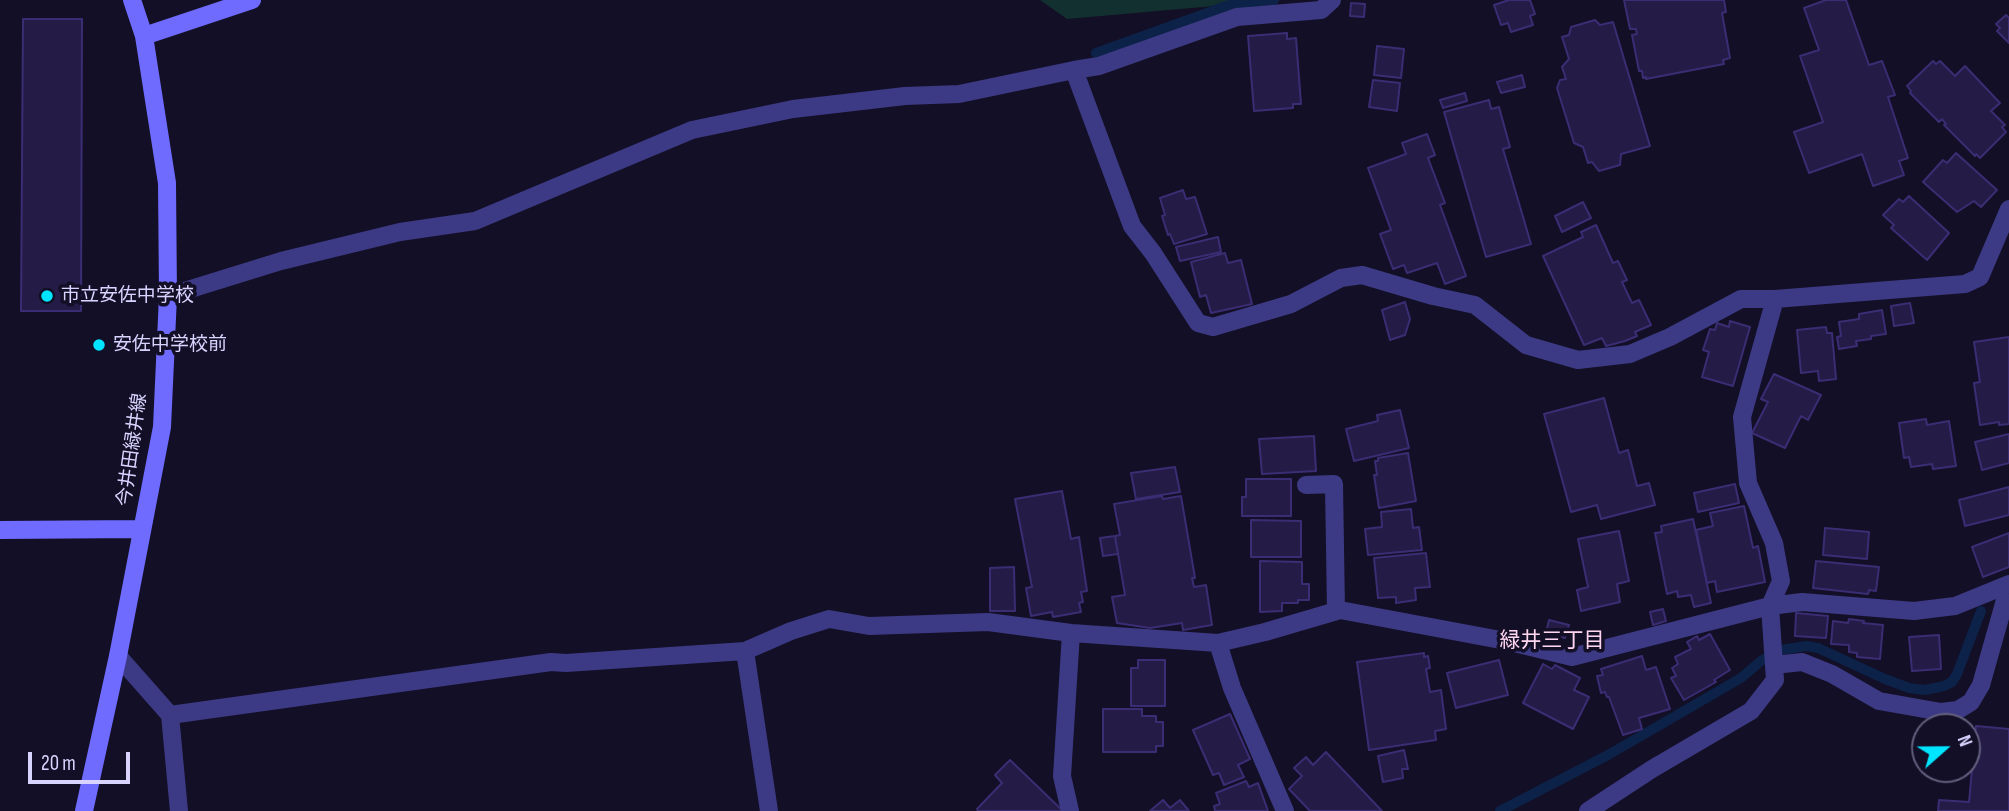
<!DOCTYPE html>
<meta charset="utf-8">
<style>
body{margin:0}
#map{position:relative;width:2009px;height:811px;overflow:hidden;background:#130f26;font-family:"Sofia Sans Condensed",sans-serif}
canvas{display:block}
.north{position:absolute;left:1911px;top:713px;width:70px;height:70px;box-sizing:border-box;background:#130f26;border:2px solid #625e7d;border-radius:50%;rotate:69deg;font-size:19px;font-weight:700;line-height:28px;text-align:center;color:#d9d4ff}
.north::after{content:'';display:block;margin:auto;width:24px;height:32px;background:#00e5ff;clip-path:polygon(50% 0,100% 100%,50% 72%,0 100%)}
.scale{position:absolute;left:28px;top:752px;width:102px;height:32px;box-sizing:border-box;border:4px solid #d9d4ff;border-top:0;padding-left:9px;font-size:21px;line-height:24px;white-space:nowrap;color:#d9d4ff;-webkit-text-stroke:5px #130f26;paint-order:stroke}
</style>
<div id="map">
<canvas width="2009" height="811"></canvas>
<div class="north">N</div>
<div class="scale">20 m</div>
</div>
<script>
const ctx = document.querySelector('canvas').getContext('2d');
ctx.lineJoin = 'round';
function paint(path, color) { ctx.fillStyle = color; ctx.fill(path, 'evenodd'); }
const toPath = rows => new Path2D(rows.map(r => 'M' + r).join(''));
function strokePath(path, color, width, dash) { ctx.strokeStyle = color; ctx.lineWidth = width; ctx.lineCap = dash ? 'butt' : 'round'; ctx.setLineDash(dash || []); ctx.stroke(path); }
function drawText(font, color, halo, rows, align = 'center') {
  ctx.font = font + ' "Sofia Sans Condensed","Noto Sans JP",sans-serif'; ctx.lineWidth = 7; ctx.setLineDash([]); ctx.textBaseline = 'middle'; ctx.strokeStyle = halo; ctx.fillStyle = color; for (const [text, x, y, turn = 0] of rows) {
    ctx.save(); ctx.translate(x, y); ctx.rotate((+turn || 0) * Math.PI / 180); ctx.textAlign = isNaN(turn) ? turn : align; if (halo) ctx.strokeText(text, 0, 0); ctx.fillText(text, 0, 0); ctx.restore();
  }
}
paint(toPath([
 [1040,0,1282,0,1067,19]
]), '#12302f');
strokePath(toPath([
 [1096,53,1232,4,1274,0],
 [1500,811,1608,755,1741,678,1761,661,1781,650,1806,646,1818,648,1885,679,1909,688,1925,690,1944,686,1952,682,1957,674,1981,611]
]), '#0c2248', 10);
const building = toPath([
 [1509,0,1530,0,1535,14,1530,16,1533,25,1511,32,1508,23,1501,25,1494,5,1509,0],
 [1624,0,1724,0,1726,12,1722,13,1730,58,1723,60,1724,64,1646,79,1646,77,1643,78,1642,71,1639,71,1632,35,1637,34,1636,29,1630,29,1624,0],
 [1826,0,1846,0,1869,65,1882,61,1895,95,1888,97,1908,158,1899,161,1904,175,1873,186,1862,154,1809,173,1794,132,1823,122,1800,56,1819,50,1804,8,1826,0],
 [1351,3,1365,4,1364,17,1350,16,1351,3],
 [2006,15,2009,18,2009,43,1997,31,2000,28,1996,24,2006,15],
 [23,19,82,19,81,311,21,311,23,19],
 [1595,20,1600,25,1613,22,1650,146,1621,154,1620,165,1599,171,1592,162,1588,163,1583,147,1574,143,1557,88,1560,80,1566,79,1562,67,1569,59,1562,37,1569,35,1571,27,1595,20],
 [1287,33,1287,39,1296,38,1301,104,1293,104,1293,108,1254,111,1248,36,1287,33],
 [1377,46,1404,49,1401,78,1374,75,1377,46],
 [1933,61,1936,64,1940,61,1955,76,1965,66,2000,103,1991,111,2005,125,2002,127,2006,132,1980,158,1976,154,1975,156,1944,125,1946,124,1942,119,1939,122,1910,93,1911,91,1907,86,1933,61],
 [1522,75,1525,87,1501,93,1497,82,1522,75],
 [1373,80,1400,83,1397,111,1369,107,1373,80],
 [1465,93,1467,101,1443,108,1440,100,1465,93],
 [1489,100,1491,109,1499,107,1510,147,1503,149,1531,244,1486,257,1444,112,1489,100],
 [1427,134,1435,155,1428,158,1445,203,1440,205,1466,276,1445,284,1437,263,1407,273,1404,265,1393,269,1380,234,1391,230,1368,168,1406,154,1402,143,1427,134],
 [1956,153,1997,190,1981,207,1974,201,1957,212,1923,182,1943,160,1947,163,1956,153],
 [1183,190,1186,199,1195,197,1207,234,1174,244,1170,234,1168,235,1162,216,1165,215,1160,198,1183,190],
 [1909,196,1949,233,1927,260,1891,228,1894,225,1883,215,1899,199,1903,202,1909,196],
 [1583,202,1591,218,1562,232,1555,216,1583,202],
 [1596,225,1613,263,1618,261,1627,280,1622,282,1632,303,1639,300,1651,325,1635,332,1637,336,1625,341,1606,346,1602,338,1584,345,1543,256,1583,237,1581,232,1596,225],
 [1218,237,1221,252,1180,261,1176,247,1218,237],
 [1225,253,1228,263,1241,260,1252,304,1211,313,1206,295,1200,297,1191,262,1225,253],
 [1405,302,1410,319,1405,335,1390,340,1382,310,1405,302],
 [1910,303,1914,323,1894,326,1891,306,1910,303],
 [1882,310,1886,334,1871,336,1871,339,1856,341,1857,346,1839,349,1837,337,1841,336,1839,322,1859,319,1859,314,1882,310],
 [1730,321,1750,327,1733,386,1702,377,1709,352,1703,350,1710,329,1715,330,1717,323,1729,327,1730,321],
 [1826,327,1827,333,1832,333,1836,379,1819,381,1818,371,1801,373,1797,330,1826,327],
 [2009,337,2009,424,1999,425,1999,422,1980,425,1974,383,1980,382,1974,342,2009,337],
 [1774,374,1821,395,1808,420,1801,416,1785,448,1752,433,1768,402,1761,399,1774,374],
 [1604,398,1619,453,1628,450,1637,486,1649,483,1655,505,1601,519,1597,505,1571,512,1544,414,1604,398],
 [1400,410,1409,448,1354,461,1346,429,1378,421,1377,415,1400,410],
 [1926,419,1927,425,1949,421,1956,466,1933,469,1932,464,1911,467,1909,457,1904,458,1899,423,1926,419],
 [2009,434,2009,463,1982,470,1975,442,2009,434],
 [1314,436,1316,471,1262,474,1259,439,1314,436],
 [1408,453,1416,501,1379,508,1374,475,1377,475,1375,461,1378,461,1378,458,1408,453],
 [1175,467,1180,492,1136,499,1131,473,1175,467],
 [1246,479,1291,479,1291,516,1242,516,1242,497,1246,497,1246,479],
 [1735,484,1739,503,1698,512,1694,493,1735,484],
 [2009,487,2009,515,1965,526,1959,500,2009,487],
 [1062,491,1071,539,1079,537,1087,591,1081,592,1083,602,1079,603,1081,612,1053,617,1052,612,1031,616,1026,588,1032,587,1015,499,1062,491],
 [1162,496,1163,499,1181,496,1195,578,1192,578,1194,587,1206,585,1212,625,1183,630,1182,623,1150,628,1117,623,1112,597,1125,595,1115,536,1120,535,1114,504,1162,496],
 [1744,506,1753,548,1758,546,1765,582,1717,592,1715,581,1707,583,1696,530,1713,526,1710,513,1744,506],
 [1411,509,1413,528,1419,527,1422,550,1368,555,1365,529,1382,527,1381,512,1411,509],
 [1693,519,1711,603,1694,607,1691,595,1678,597,1677,591,1667,594,1655,533,1662,532,1661,526,1693,519],
 [1251,520,1301,521,1301,557,1251,557,1251,520],
 [1825,528,1869,532,1867,559,1823,555,1825,528],
 [1619,531,1629,581,1617,584,1620,602,1581,611,1577,590,1588,587,1578,539,1619,531],
 [2009,533,2009,567,1983,577,1972,547,2009,533],
 [1115,536,1118,554,1103,556,1100,538,1115,536],
 [1426,553,1430,587,1415,588,1416,600,1396,603,1396,597,1378,598,1374,558,1426,553],
 [1260,561,1302,562,1302,584,1309,584,1309,600,1298,600,1298,603,1282,603,1282,611,1260,612,1260,561],
 [1816,561,1879,567,1876,591,1869,590,1868,594,1813,588,1816,561],
 [1014,567,1015,611,990,611,990,568,1014,567],
 [1663,609,1666,621,1653,625,1650,612,1663,609],
 [1796,613,1828,616,1826,638,1795,636,1796,613],
 [1849,619,1864,621,1863,623,1883,625,1880,659,1857,657,1857,653,1849,652,1849,645,1831,644,1833,621,1848,623,1849,619],
 [1549,620,1569,625,1565,638,1546,633,1549,620],
 [1710,634,1730,670,1714,680,1716,682,1684,700,1671,678,1676,676,1672,668,1678,664,1675,657,1691,649,1687,642,1697,636,1699,640,1710,634],
 [1939,635,1941,669,1912,671,1909,637,1939,635],
 [1424,653,1424,657,1428,656,1430,668,1426,669,1430,692,1441,690,1446,729,1435,731,1436,740,1369,750,1357,662,1424,653],
 [1642,656,1646,670,1656,667,1670,709,1639,718,1642,729,1623,735,1609,697,1607,697,1605,692,1601,693,1597,676,1603,675,1601,669,1642,656],
 [1138,660,1165,660,1165,706,1131,706,1131,668,1138,668,1138,660],
 [1499,660,1508,695,1456,708,1447,673,1499,660],
 [1543,664,1552,669,1555,665,1580,678,1574,690,1589,697,1573,729,1523,703,1543,664],
 [1103,709,1142,709,1142,716,1156,716,1156,722,1163,722,1163,746,1156,746,1156,752,1103,752,1103,709],
 [1230,714,1250,759,1238,765,1244,777,1224,785,1219,773,1213,775,1193,730,1230,714],
 [1976,726,2009,729,2009,811,1938,811,1939,800,1969,802,1976,726],
 [1404,750,1408,769,1402,769,1403,778,1383,782,1378,756,1404,750],
 [1326,752,1382,811,1310,811,1289,789,1302,776,1294,768,1306,757,1313,765,1326,752],
 [1010,760,1063,811,978,811,977,809,1002,783,995,775,1010,760],
 [1246,781,1249,787,1258,783,1268,811,1215,811,1214,806,1220,804,1216,793,1246,781],
 [1163,800,1170,808,1180,800,1189,811,1150,811,1163,800]
]);
paint(building, '#241b47');
strokePath(building, '#3b2d73', 2);
strokePath(toPath([
 [1074,70,1132,226,1153,253,1198,323,1213,327,1291,304,1341,278,1362,275,1433,296,1475,305,1526,345,1578,360,1630,354,1670,337,1741,299,1775,299,1965,284,1980,277,2009,209],
 [168,296,281,261,400,232,475,221,692,130,793,109,905,96,959,94,1074,70,1099,66,1237,17,1321,10,1332,0],
 [1306,485,1334,484,1336,611],
 [1218,643,1232,688,1285,811],
 [745,651,769,811],
 [118,656,170,715,179,811],
 [1774,665,1802,662,1832,674,1879,701,1941,712,1958,710,1971,702,1981,685,2009,586],
 [170,715,551,662,566,663,745,651,791,631,829,619,869,626,988,622,1071,633,1218,643,1265,632,1340,610,1506,641,1572,657,1770,606,1802,602,1914,611,1955,606,2009,584],
 [1070,811,1062,776,1071,633],
 [1588,811,1652,769,1751,711,1775,680,1770,606,1781,581,1774,543,1748,483,1742,417,1775,299]
]), '#3d3a85', 18);
strokePath(toPath([
 [144,36,252,0],
 [0,530,142,529],
 [84,811,118,656,162,427,168,296,167,183,144,36,132,0]
]), '#6f6bff', 18);
for (const [x, y, r, color] of [
 [47,296,7,"#00e5ff"],
 [99,345,7,"#00e5ff"]
]) { const dot = new Path2D(); dot.arc(x, y, r, 0, 2 * Math.PI); ctx.fillStyle = color; ctx.fill(dot); strokePath(dot, '#130f26', 2.5); }
drawText('19px', '#d9d4ff', '#130f26', [
 ["市立安佐中学校",61,296],
 ["安佐中学校前",113,345]
], 'left');
drawText('19px', '#d9d4ff', '#130f26', [
 ["今井田緑井線",133,450,-82]
]);
drawText('21px', '#ffd6f0', '#130f26', [
 ["緑井三丁目",1552,642]
]);
</script>
